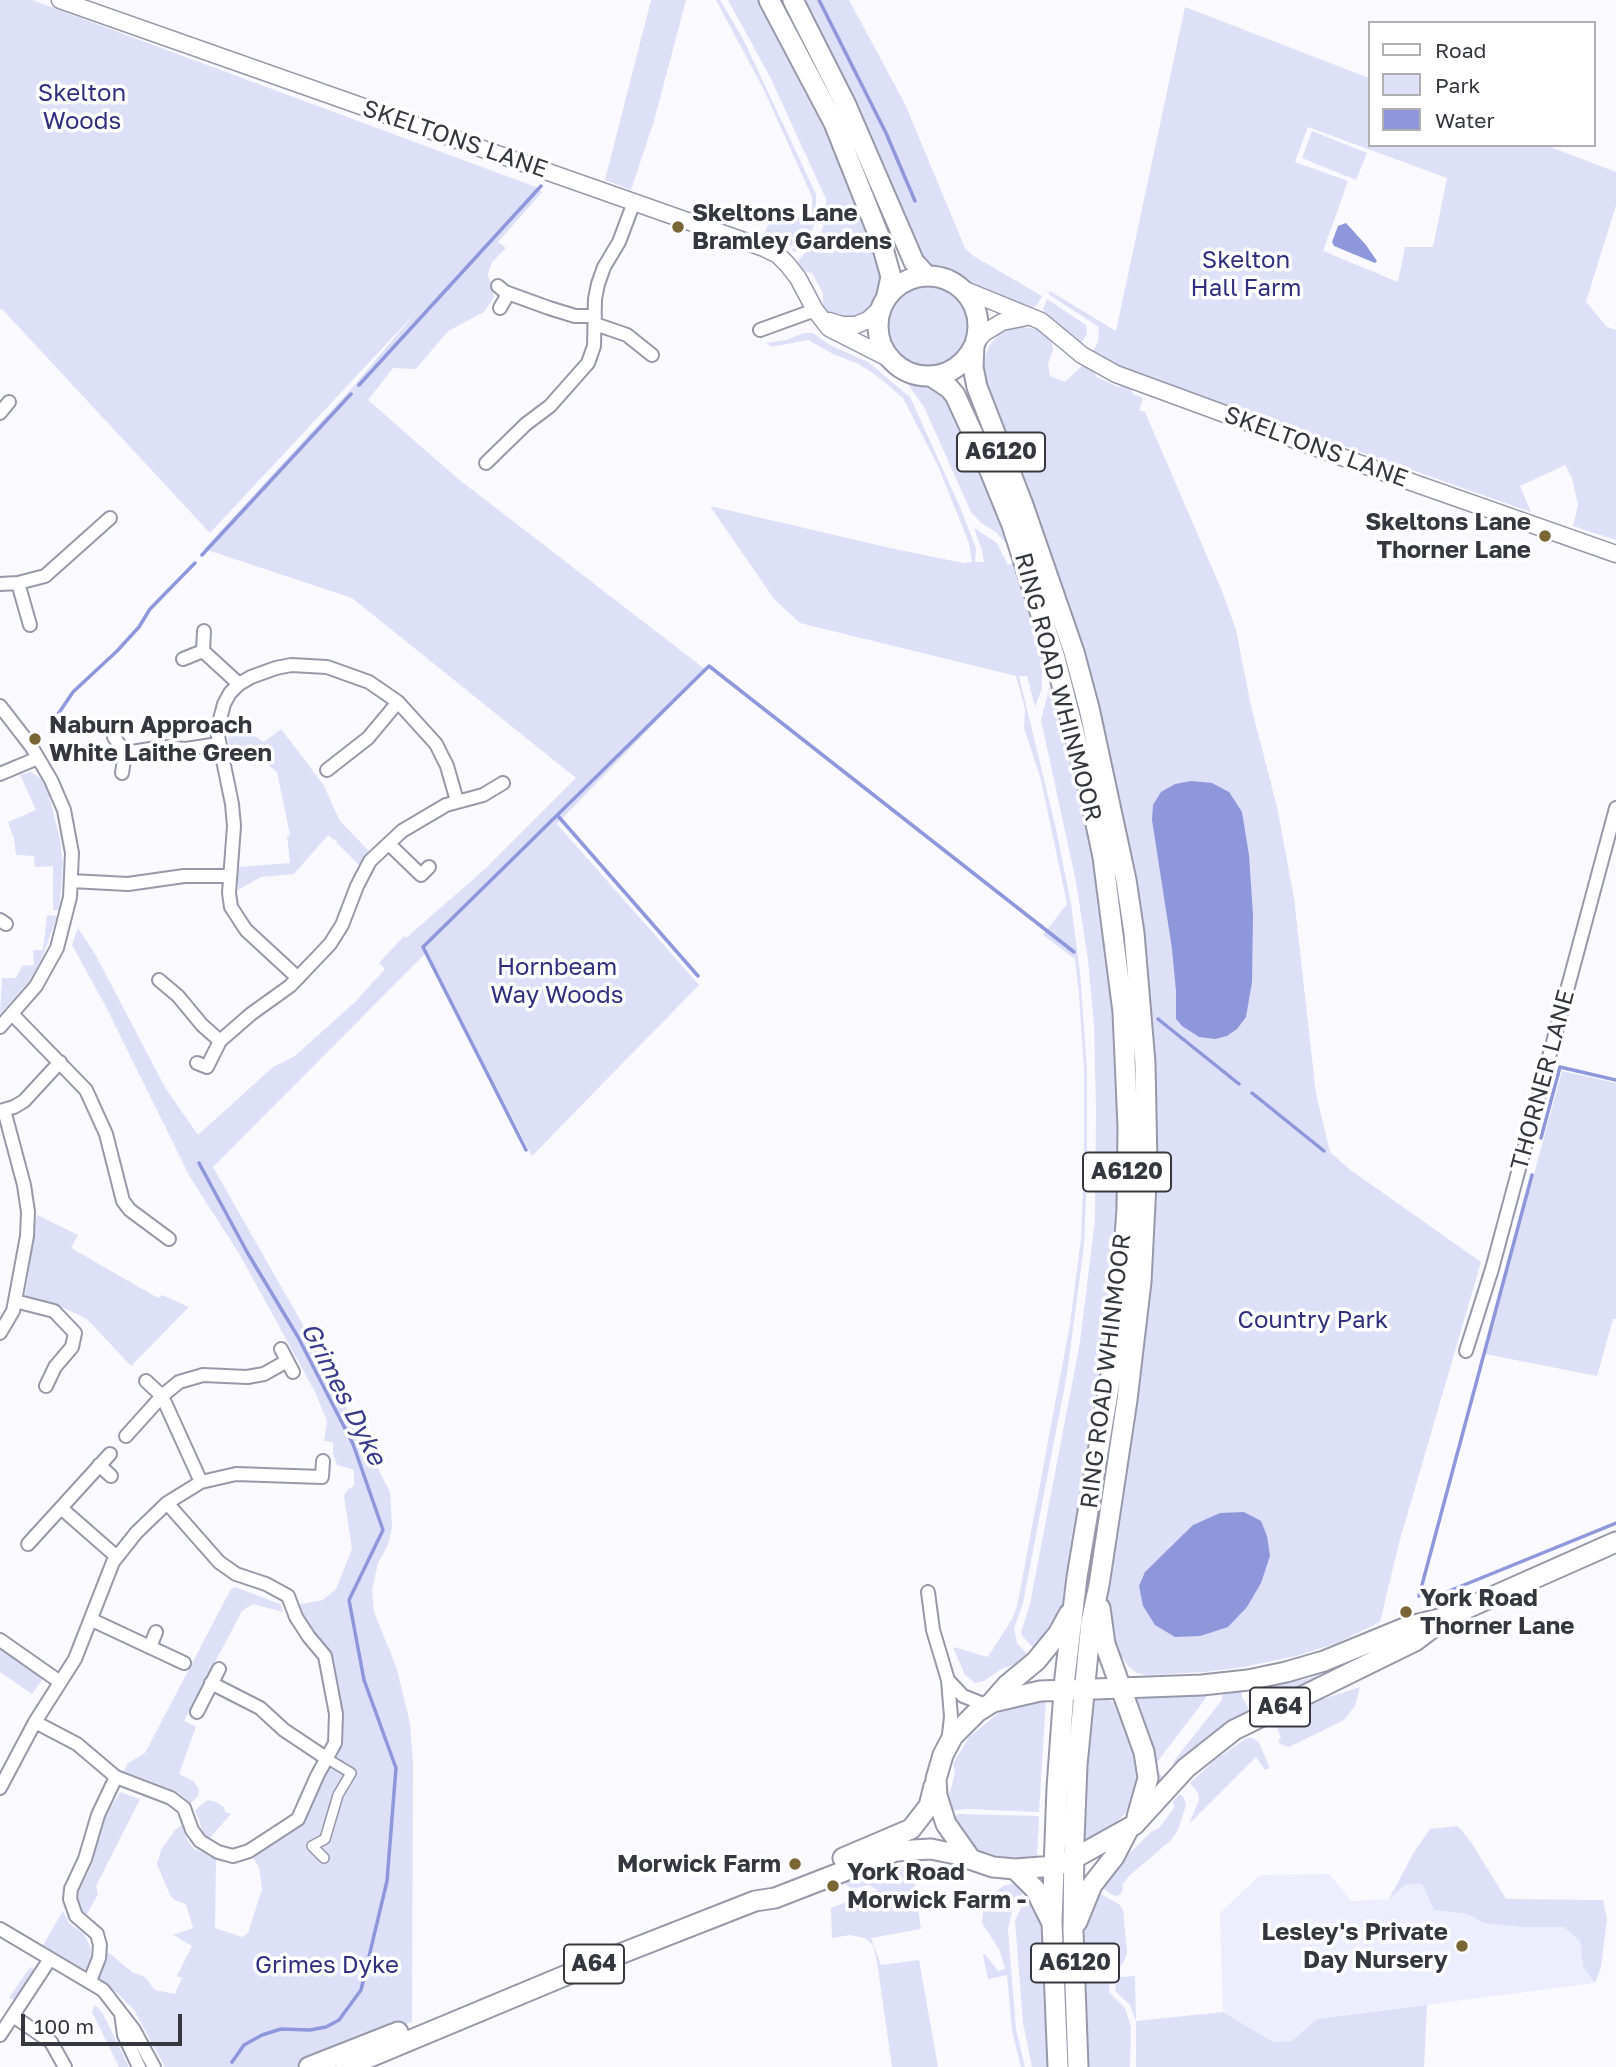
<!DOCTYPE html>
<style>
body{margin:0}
#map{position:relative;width:1616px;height:2067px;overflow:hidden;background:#fafafe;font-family:"Golos Text",sans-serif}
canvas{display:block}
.legend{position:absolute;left:1368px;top:21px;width:228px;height:126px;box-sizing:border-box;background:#fff;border:2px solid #afafb2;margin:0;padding:9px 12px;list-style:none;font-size:21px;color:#36373e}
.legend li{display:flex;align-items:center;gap:14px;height:35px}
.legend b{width:35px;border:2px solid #afafb2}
.scale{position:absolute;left:21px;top:2014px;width:161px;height:32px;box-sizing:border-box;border:4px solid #36373e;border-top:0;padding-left:9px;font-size:21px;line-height:24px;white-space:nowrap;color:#36373e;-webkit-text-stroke:5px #fff;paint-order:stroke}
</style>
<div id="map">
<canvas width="1616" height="2067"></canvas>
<ul class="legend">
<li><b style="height:9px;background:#fff"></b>Road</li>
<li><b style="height:19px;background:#dde0f6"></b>Park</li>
<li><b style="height:19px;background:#8f97db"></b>Water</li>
</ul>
<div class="scale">100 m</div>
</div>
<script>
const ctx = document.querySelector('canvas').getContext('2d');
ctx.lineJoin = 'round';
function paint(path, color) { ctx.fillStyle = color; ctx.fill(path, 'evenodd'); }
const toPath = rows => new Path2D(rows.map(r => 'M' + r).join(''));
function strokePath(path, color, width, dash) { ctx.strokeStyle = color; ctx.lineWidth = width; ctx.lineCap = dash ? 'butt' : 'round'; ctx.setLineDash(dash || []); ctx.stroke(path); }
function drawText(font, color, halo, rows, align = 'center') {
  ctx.font = font + ' "Golos Text",sans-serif'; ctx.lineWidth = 7; ctx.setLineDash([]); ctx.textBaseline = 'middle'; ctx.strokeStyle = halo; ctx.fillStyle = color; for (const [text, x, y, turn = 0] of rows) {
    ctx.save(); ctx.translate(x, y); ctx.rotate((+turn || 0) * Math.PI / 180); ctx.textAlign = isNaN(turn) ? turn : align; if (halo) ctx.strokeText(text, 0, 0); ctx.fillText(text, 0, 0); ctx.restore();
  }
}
paint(toPath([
 [1329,1874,1352,1901,1389,1899,1405,1885,1422,1884,1434,1910,1469,1914,1484,1923,1520,1927,1564,1927,1580,1941,1583,1967,1595,1983,1317,2019,1292,2042,1273,2042,1223,2012,1220,1913,1260,1875]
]), '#eceefd');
paint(toPath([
 [0,0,32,0,536,187,542,192,498,242,506,248,492,262,488,274,494,297,484,312,448,331,416,369,393,368,368,400,457,478,706,670,557,824,699,985,532,1156,425,954,213,1167,315,1346,390,1492,392,1527,388,1545,378,1563,372,1590,374,1612,396,1666,410,1723,413,1763,412,2022,297,2067,165,2067,134,2010,117,1993,102,1984,98,1978,106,1958,105,1952,109,1953,132,1972,145,1977,155,1990,175,1994,182,1978,177,1976,192,1946,173,1935,193,1928,186,1904,175,1900,170,1895,157,1864,161,1850,175,1830,182,1825,187,1840,193,1848,216,1859,215,1928,242,1937,248,1933,262,1889,259,1867,253,1858,302,1822,309,1814,314,1797,339,1749,343,1713,331,1660,303,1624,296,1605,323,1600,336,1589,352,1549,344,1496,348,1489,354,1486,354,1470,337,1465,333,1454,333,1442,324,1441,327,1421,315,1392,240,1255,190,1177,105,1005,72,945,78,928,95,954,166,1089,198,1135,273,1067,295,1056,356,1001,385,969,379,963,404,936,406,938,486,868,576,778,352,598,204,549,351,389,418,310,210,533,2,309,0,310],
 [651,0,686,0,654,121,631,190,605,180],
 [716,0,720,0,743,39,816,194,816,222,810,234,796,252,792,250,794,247,764,235,773,210,812,221,812,197,764,90],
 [728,0,763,0,822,114,883,272,880,302,861,321,829,315,823,307,823,293,812,273,803,271,796,264,822,230,825,218,826,199,770,77],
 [799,0,849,0,905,104,965,248,972,255,1042,296,1037,305,1028,310,973,288,956,277,926,265],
 [1185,7,1369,78,1369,145,1545,145,1616,172,1616,205,1586,302,1607,327,1616,330,1616,540,1573,526,1578,505,1572,478,1565,465,1520,486,1531,512,1108,363,1092,353,1098,342,1099,327,1048,294,1050,291,1116,331],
 [1308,127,1447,178,1433,247,1405,247,1398,282,1323,251,1348,181,1295,162],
 [1312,131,1367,153,1356,180,1302,158],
 '885 326a43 43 0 1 1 86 0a43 43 0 1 1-86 0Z',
 [1047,299,1086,325,1087,334,1079,346,1046,317,1043,309],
 [1018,327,1040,329,1051,336,1053,350,1048,364,1050,376,1065,382,1084,364,1090,366,1097,377,1118,387,1128,384,1133,394,1143,398,1139,410,1145,412,1222,591,1236,630,1251,706,1277,807,1294,898,1316,1094,1330,1152,1349,1169,1481,1262,1399,1543,1380,1622,1337,1643,1296,1656,1244,1667,1205,1672,1147,1675,1137,1673,1127,1665,1123,1658,1117,1660,1105,1603,1117,1528,1152,1104,1083,666,1051,671,1087,807,1112,964,1122,1133,1111,1331,1066,1606,1039,1654,1023,1637,1021,1632,1030,1604,1080,1342,1095,1220,1096,1110,1094,1025,1088,960,1076,882,1041,720,1050,685,1050,671,1042,672,1042,688,1035,707,1027,676,1019,676,1057,833,1071,904,1080,972,1087,1071,1087,1171,1084,1245,1067,1374,1023,1603,1014,1628,1017,1643,1027,1654,1017,1664,1003,1668,984,1681,975,1683,965,1675,953,1647,988,1657,1012,1619,1017,1607,1070,1324,1081,1238,1084,1169,1084,1069,1079,994,1075,959,1043,935,1067,904,1041,780,1024,728,1025,709,1016,676,800,623,774,599,710,506,890,548,963,563,972,562,969,543,938,466,903,398,877,376,859,364,833,354,808,340,771,347,766,343,786,340,804,333,813,333,830,345,868,362,910,397,960,507,976,548,975,562,984,562,982,550,974,528,997,543,1008,565,1048,552,984,374,983,364,989,346,1000,333],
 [908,381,934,387,949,397,1013,548,1011,549,996,532,982,524,971,512,924,407,907,383],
 [230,721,264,742,281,729,323,784,340,821,369,851,359,865,337,843,336,839,334,840,328,835,294,874,261,877,238,890,237,867,290,863,287,836,290,835,277,772,262,760,230,762,228,733],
 [31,772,41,779,48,792,60,839,63,864,59,910,53,910,53,866,35,867,34,856,16,855,14,839,8,822,36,810,20,775],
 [47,915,57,916,42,958,30,980,0,1014,2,978,16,978,22,966,34,965,33,950,43,950],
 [1562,1071,1616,1083,1616,1319,1613,1319,1597,1376,1485,1354],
 [37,1215,78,1235,71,1248,158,1298,162,1295,189,1307,131,1366,87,1319,51,1302,25,1297],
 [235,1587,280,1604,283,1612,253,1604,242,1611,184,1721,196,1727,179,1774,193,1781,199,1789,198,1796,191,1803,176,1791,124,1771,128,1763,145,1753,231,1589],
 [0,1646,45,1676,32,1694,0,1672],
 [1348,1665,1261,1708,1254,1694,1257,1686,1269,1682,1303,1680],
 [1360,1687,1355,1706,1344,1720,1289,1747,1280,1744,1278,1740,1281,1738,1276,1726,1280,1720,1323,1699],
 [1242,1688,1242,1697,1250,1712,1209,1735,1174,1767,1173,1762,1222,1700,1223,1690],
 [1207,1692,1206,1698,1158,1761,1156,1770,1164,1778,1155,1789,1133,1695],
 [1089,1698,1108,1699,1120,1707,1136,1759,1142,1766,1130,1808,1115,1824,1081,1844],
 [1046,1699,1039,1812,966,1809,951,1811,947,1796,951,1789,955,1773,953,1764,969,1737,999,1713,1022,1704],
 [1247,1738,1253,1738,1259,1743,1270,1768,1265,1770,1256,1757,1189,1824,1199,1800,1198,1793,1190,1783,1215,1760],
 [120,1792,140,1799,96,1886,98,1894,86,1916,77,1907,79,1891,92,1865,101,1824],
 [1180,1794,1184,1798,1186,1805,1178,1830,1171,1840,1129,1876,1123,1884,1122,1892,1118,1896,1112,1895,1100,1886,1111,1872,1152,1831,1159,1828,1174,1808,1173,1801],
 [208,1800,216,1802,224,1807,225,1812,231,1814,209,1839,203,1831,195,1810],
 [959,1814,1039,1816,1037,1857,1009,1859,979,1850,959,1831,953,1816],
 [1458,1826,1471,1842,1506,1899,1603,1900,1607,1919,1601,1967,1595,1983,1583,1967,1580,1941,1564,1927,1520,1927,1484,1923,1468,1914,1434,1910,1422,1884,1405,1885,1389,1899,1414,1852,1430,1829],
 [912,1866,921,1929,871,1938,881,1965,919,1960,938,2067,892,2067,877,1962,873,1945,865,1938,850,1935,832,1938,831,1908,877,1890,869,1885,852,1889,844,1883,899,1867],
 [1016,1883,1026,1890,1014,1903,1008,1929,1016,2029,1025,2067,1021,2067,1012,2031,1007,1975,988,1979,983,1955,985,1954,998,1971,1005,1969,1000,1951,982,1923,983,1912,994,1891,996,1892,1003,1886],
 [1093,1890,1119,1904,1123,1910,1127,1952,1125,1959,1109,1985,1110,1993,1125,2008,1131,2027,1130,2067,1084,2067,1080,1928],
 [1034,1895,1042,1924,1044,2010,1053,2067,1032,2067,1023,2023,1015,1921,1024,1901],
 [63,1911,69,1923,84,1934,91,1948,90,1963,86,1970,43,1945],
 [30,1967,38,1971,17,2001,9,1998],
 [1135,1976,1136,2021,1223,2012,1273,2042,1292,2041,1317,2019,1427,2005,1424,2067,1136,2067,1136,2021,1130,2005,1116,1992,1115,1986,1120,1977],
 [95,2005,102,2012,129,2067,119,2067,92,2012]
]), '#dde0f6');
paint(toPath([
 [1346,223,1366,245,1377,261,1375,263,1334,246,1332,242,1338,226],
 [1191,781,1212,783,1229,792,1242,812,1249,855,1253,915,1252,982,1246,1017,1237,1029,1227,1036,1215,1039,1199,1037,1182,1026,1176,1019,1176,991,1172,949,1152,820,1153,805,1161,792,1175,784],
 [1244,1512,1261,1521,1267,1536,1270,1556,1261,1583,1247,1607,1228,1627,1200,1636,1175,1637,1155,1625,1143,1606,1139,1586,1145,1572,1193,1525,1220,1513]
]), '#8f97db');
strokePath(toPath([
 [819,0,886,133,915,201],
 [359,385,541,186],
 [202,555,351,394],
 [52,723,73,692,117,651,139,627,150,609,195,563],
 [558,816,698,976],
 [1158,1019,1239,1084],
 [1252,1093,1324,1151],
 [1541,1138,1560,1067,1616,1080],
 [526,1150,423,947,709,666,1074,952],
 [199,1163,247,1252,298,1337,353,1444,383,1530,349,1600,364,1680,396,1768,387,1881,361,1990,339,2020,326,2027,310,2030,281,2029,262,2035,244,2045,232,2062],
 [1420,1594,1432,1598,1616,1523],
 [1419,1596,1532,1175]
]), '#8f97db', 3.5);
const pedestrian = toPath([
 [324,1858,312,1846,325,1839,338,1795,351,1773,326,1758]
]);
const minor = toPath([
 [498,286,505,292,549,308,575,316,595,316],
 [500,308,508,294],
 [595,324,627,335,652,355],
 [760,330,815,310],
 [0,413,9,402],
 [486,463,526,424,550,406,588,363,594,346,595,299,598,284,604,267,619,242,634,202],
 [18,583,30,625],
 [0,584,18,583,45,576,110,518],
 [204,631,203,651,239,684],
 [183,659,203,651],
 [0,706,31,746,51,780,64,810,72,853,70,897,57,948,36,986,0,1027],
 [114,737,125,753,122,773],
 [125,753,163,747,186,749,218,744],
 [327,770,368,738,398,702],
 [0,774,38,758],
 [389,844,421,875,429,867],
 [71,881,128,884,184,876,230,876],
 [0,920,6,924],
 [298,978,246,930,231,907,229,893,234,826,232,804,217,731,224,704,230,693,239,684,251,677,276,668,291,665,327,667,369,682,398,702,436,744,447,766,457,801],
 [159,980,178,996,202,1025,220,1041],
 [13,1015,86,1090,106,1134,123,1201,130,1210,169,1239],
 [197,1063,207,1067,220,1041,251,1014,290,986,330,944,342,925,357,886,370,861,402,831,446,805,483,795,503,783],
 [0,1111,14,1107,24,1101,60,1062],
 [15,1301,54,1311,75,1333,72,1347,55,1367,46,1386],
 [0,1333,13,1311,15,1301,27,1236,28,1212,24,1185,4,1110],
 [281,1349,293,1372],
 [1466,1351,1492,1269,1616,808],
 [126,1436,162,1396,146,1381],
 [99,1465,111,1476],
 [201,1482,162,1396,179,1382,203,1375,247,1377,264,1374,287,1361],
 [61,1508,117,1557],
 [28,1544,110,1454],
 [928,1592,933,1630,948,1680,951,1717,948,1743],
 [92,1620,184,1663],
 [0,1640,60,1682],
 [150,1647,156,1632],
 [948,1680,963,1696,986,1705],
 [211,1683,260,1708,284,1730,326,1758],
 [197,1712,219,1669],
 [35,1722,77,1744,116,1777,171,1798,184,1808,192,1830,200,1841,218,1852,233,1856,249,1851,298,1819,317,1776,335,1743,336,1714,325,1656,309,1637,296,1617,288,1596,266,1584,236,1574,219,1562,167,1503],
 [0,1788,35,1722,75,1659,113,1562,136,1533,167,1503,201,1482,236,1474,322,1477,323,1461],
 [0,1929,103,1990,134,2030,154,2067],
 [90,1981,99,1958,100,1945,97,1934,76,1916,70,1899,71,1889,85,1859,98,1815,116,1777],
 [121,2013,124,2035,139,2067],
 [13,2016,51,2042,65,2067],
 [0,2035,50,1959]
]);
const tertiary = toPath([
 [60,0,764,248,778,255,787,264,798,278,815,310,829,328,892,360],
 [960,288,1041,321,1082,355,1116,374,1380,471,1616,554],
 [829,321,842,325,856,325,868,320,882,307],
 [975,343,984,333,1002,322,1027,317]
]);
const trunk = toPath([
 [769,0,834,123,881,241,891,277,886,299],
 [793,0,846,105,914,262,927,276],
 '878 326a50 50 0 1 1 100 0a50 50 0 1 1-100 0Z',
 [974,346,973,367,977,387,1023,505,1074,652,1089,708,1126,880,1134,933,1145,1063,1147,1164,1141,1282,1127,1400,1099,1585,1091,1622,1077,1765,1074,1841,1073,1931,1078,2067],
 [931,376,949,388,955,395,990,471,1012,525,1055,658,1088,786,1103,857,1123,1012,1128,1127,1127,1208,1122,1283,1112,1369,1077,1577,1065,1677,1057,1788,1052,1922,1058,2067],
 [1100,1608,1105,1644,1144,1752,1148,1778,1137,1817],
 [993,1701,1007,1685,1036,1661,1058,1634,1069,1614],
 [843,1858,911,1829,929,1806,934,1786],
 [970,1858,946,1824,937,1796,936,1779,943,1755,953,1736,977,1712,993,1702,1040,1691,1202,1685,1248,1680,1286,1672,1324,1661,1407,1627,1447,1617,1616,1542],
 [1015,1869,1035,1889,1051,1921],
 [1077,1922,1092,1885,1114,1857,1128,1830],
 [309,2067,398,2032],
 [346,2067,569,1974,755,1901,775,1898,896,1851,931,1849,955,1854,993,1867,1015,1869,1055,1866,1073,1859,1134,1825,1186,1768,1234,1730,1415,1641,1447,1617]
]);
strokePath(pedestrian, '#9799a9', 12);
strokePath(minor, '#9799a9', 16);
strokePath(tertiary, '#9799a9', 19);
strokePath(trunk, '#9799a9', 23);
strokePath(pedestrian, '#fff', 9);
strokePath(minor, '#fff', 12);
strokePath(tertiary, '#fff', 16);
strokePath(trunk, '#fff', 19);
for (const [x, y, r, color] of [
 [678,227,7,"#7a6534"],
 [1545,536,7,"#7a6534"],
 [35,739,7,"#7a6534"],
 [1406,1612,7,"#7a6534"],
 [795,1864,7,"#7a6534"],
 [833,1886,7,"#7a6534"],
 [1462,1946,7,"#7a6534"]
]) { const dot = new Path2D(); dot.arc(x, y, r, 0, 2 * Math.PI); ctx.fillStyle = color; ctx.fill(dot); strokePath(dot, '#fff', 2.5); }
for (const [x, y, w] of [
 [1001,452,88],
 [1127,1172,88],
 [1280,1707,60],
 [1075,1963,88],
 [594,1964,60]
]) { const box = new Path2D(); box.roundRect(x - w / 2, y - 19.5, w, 39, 5); ctx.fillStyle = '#fff'; ctx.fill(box); strokePath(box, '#36373e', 2); }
drawText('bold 23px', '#36373e', null, [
 ["A6120",1001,452],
 ["A6120",1127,1172],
 ["A64",1280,1707],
 ["A6120",1075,1963],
 ["A64",594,1964]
]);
drawText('24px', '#30307e', '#fff', [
 ["Skelton",82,93],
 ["Woods",82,121],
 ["Skelton",1246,260],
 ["Hall Farm",1246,288],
 ["Hornbeam",557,967],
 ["Way Woods",557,995],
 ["Country Park",1313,1320],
 ["Grimes Dyke",327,1965]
]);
drawText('24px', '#36373e', '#fff', [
 ["SKELTONS LANE",455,139,19],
 ["SKELTONS LANE",1316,447,20],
 ["RING ROAD WHINMOOR",1058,687,75],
 ["THORNER LANE",1543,1080,-75],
 ["RING ROAD WHINMOOR",1106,1371,-83]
]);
drawText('bold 24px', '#36373e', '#fff', [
 ["Skeltons Lane",692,213],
 ["Bramley Gardens",692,241],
 ["Skeltons Lane",1531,522,"right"],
 ["Thorner Lane",1531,550,"right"],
 ["Naburn Approach",49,725],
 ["White Laithe Green",49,753],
 ["York Road",1420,1598],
 ["Thorner Lane",1420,1626],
 ["Morwick Farm",781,1864,"right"],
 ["York Road",847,1872],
 ["Morwick Farm -",847,1900],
 ["Lesley's Private",1448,1932,"right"],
 ["Day Nursery",1448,1960,"right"]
], 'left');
drawText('italic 26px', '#393a8a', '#fff', [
 ["Grimes Dyke",343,1394,63]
]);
</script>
